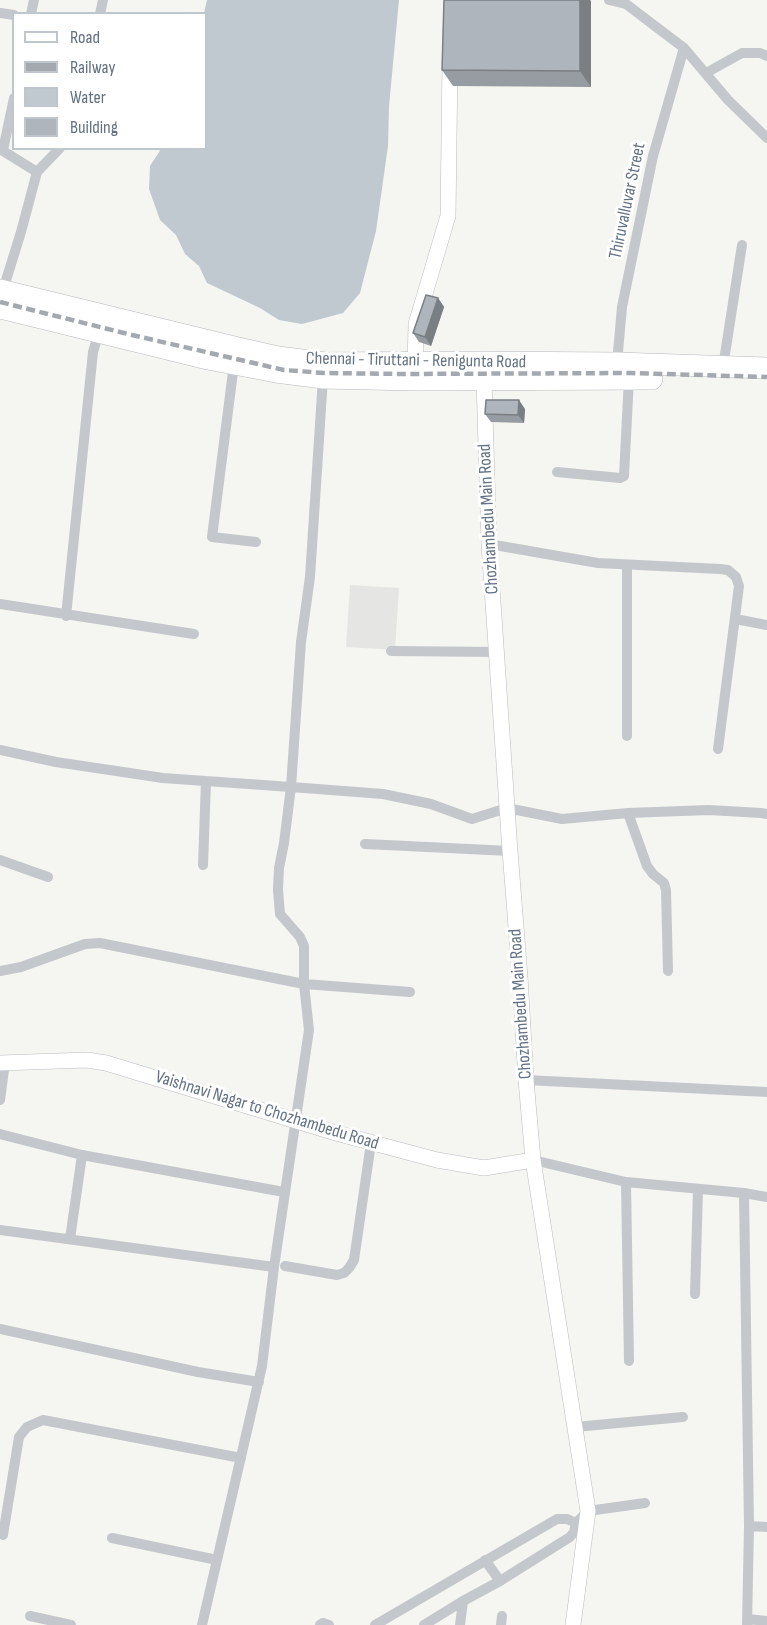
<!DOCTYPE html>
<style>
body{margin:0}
#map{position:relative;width:767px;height:1625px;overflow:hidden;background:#f5f5f1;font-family:"Sofia Sans Condensed",sans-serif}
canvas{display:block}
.legend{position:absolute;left:12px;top:12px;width:195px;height:138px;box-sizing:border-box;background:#fff;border:2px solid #c0c6ce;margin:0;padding:8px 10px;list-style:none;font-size:18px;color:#627184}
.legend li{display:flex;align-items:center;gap:12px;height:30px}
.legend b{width:30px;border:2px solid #c0c6ce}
</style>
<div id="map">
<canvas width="767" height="1625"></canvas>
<ul class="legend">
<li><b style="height:8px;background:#fff"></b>Road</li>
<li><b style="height:8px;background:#a4a9b0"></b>Railway</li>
<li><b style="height:16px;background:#c0c9d0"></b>Water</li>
<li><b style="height:16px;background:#afb5bc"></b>Building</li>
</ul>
</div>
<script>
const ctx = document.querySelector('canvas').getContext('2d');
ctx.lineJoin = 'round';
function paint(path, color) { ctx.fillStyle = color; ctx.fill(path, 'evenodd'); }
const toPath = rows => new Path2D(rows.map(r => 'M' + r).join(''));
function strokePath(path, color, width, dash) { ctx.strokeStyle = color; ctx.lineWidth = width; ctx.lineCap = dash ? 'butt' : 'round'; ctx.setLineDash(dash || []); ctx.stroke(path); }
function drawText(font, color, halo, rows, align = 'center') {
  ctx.font = font + ' "Sofia Sans Condensed",sans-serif'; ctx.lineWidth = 6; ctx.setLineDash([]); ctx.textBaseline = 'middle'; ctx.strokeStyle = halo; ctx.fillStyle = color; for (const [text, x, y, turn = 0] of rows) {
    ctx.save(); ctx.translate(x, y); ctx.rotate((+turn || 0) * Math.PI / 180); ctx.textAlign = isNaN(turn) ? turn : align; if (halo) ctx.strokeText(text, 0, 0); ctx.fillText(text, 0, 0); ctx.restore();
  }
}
paint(toPath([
 [350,585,399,588,395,650,346,647]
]), '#e5e6e4');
paint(toPath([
 [207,0,399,0,389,106,388,146,376,231,360,293,343,313,302,324,279,320,260,308,207,283,199,266,185,254,176,235,160,220,149,189,150,166,161,149,206,148,206,14,204,13]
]), '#c0c9d0');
const secondary = toPath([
 [415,370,416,324,448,216,450,63],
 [484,379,489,544,510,851,520,977,526,1080,533,1160,588,1511,573,1625],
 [0,1063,87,1060,106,1063,336,1133,437,1160,484,1168,533,1160]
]);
const highway = toPath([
 [0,290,238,348,278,357,325,363,482,362,617,363,767,368],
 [0,308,208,359,276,372,323,378,415,380,652,379]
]);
strokePath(secondary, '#b9bcc1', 16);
strokePath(highway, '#b6b9bd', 22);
strokePath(toPath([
 [609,0,626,4],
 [623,0,626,4,684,48,728,100,767,138],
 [0,13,14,15],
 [31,14,34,0],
 [100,14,103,0],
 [706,73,742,53,760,53,767,56],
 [0,149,37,172,21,232,3,290],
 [3,150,14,98],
 [37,172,60,148],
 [617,363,622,307,653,156,684,48],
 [234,364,212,537,256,542],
 [723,367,742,245],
 [557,472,620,478,624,476,629,378],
 [489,544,598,563,720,569,728,570,736,577,739,586,718,749],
 [627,565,627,736],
 [0,604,194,634],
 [66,616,93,352,99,332],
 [735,619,767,625],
 [391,651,497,652],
 [0,750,56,762,163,778,291,787,301,642,310,577,323,378],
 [628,813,647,866,653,874,664,883,666,890,668,971],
 [365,844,510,851],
 [0,860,48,877],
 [203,865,206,781],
 [0,971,21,967,85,944,100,943,304,984,410,992],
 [526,1080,767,1092],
 [0,1100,5,1062],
 [0,1134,82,1155,284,1192],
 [533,1160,626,1182,744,1193,767,1197],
 [626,1182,629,1361],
 [744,1193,749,1526,747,1625],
 [0,1230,274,1267],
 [70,1239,82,1155],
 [285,1266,337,1275,344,1273,349,1268,354,1260,371,1143],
 [695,1294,698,1189],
 [0,1329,198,1372,259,1382],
 [575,1427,683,1417],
 [749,1526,767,1527],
 [3,1535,19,1437,27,1427,43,1420,241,1458],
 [112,1538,217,1560],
 [485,1560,500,1581],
 [30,1616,71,1625],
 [747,1619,767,1621],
 [202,1625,262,1366,274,1267,309,1030,304,984,304,946,300,937,280,914,278,890,279,868,284,843,291,787,383,794,431,804,472,819,507,808,562,819,628,813,709,810,761,813,767,814],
 [320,1625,323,1623,329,1625],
 [375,1625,557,1519,567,1519,576,1523],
 [424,1625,463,1601,500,1581,570,1537,574,1532,576,1523,588,1511,645,1503],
 [460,1625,463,1601],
 [501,1625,502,1616]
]), '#c4c7cb', 10);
strokePath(secondary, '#fff', 15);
strokePath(highway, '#fff', 21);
strokePath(toPath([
 [0,302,132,335,284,370,324,373,404,374,631,373,767,377]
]), '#a4a9b0', 4.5, [9, 4.5]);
paint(toPath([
 [444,0,590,0,591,87,453,86,442,70],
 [438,298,444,307,431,346,419,342,413,333],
 [525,409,524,423,491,422,485,414]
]), '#969ca2');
paint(toPath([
 [580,0,590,0,591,1,591,87,580,71],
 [438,298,444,307,431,346,425,337],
 [519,400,525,409,524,423,518,415]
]), '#7a7f84');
const building = toPath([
 [444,0,580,0,580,71,442,70,444,0],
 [426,295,438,298,425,337,413,333,426,295],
 [486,400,519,400,518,415,485,414,486,400]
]);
paint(building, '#afb5bc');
strokePath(building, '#7a7f84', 1.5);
drawText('18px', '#627184', '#fff', [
 ["Thiruvalluvar Street",628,201,-78],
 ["Chennai - Tiruttani - Renigunta Road",416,361,1],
 ["Chozhambedu Main Road",489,519,-93],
 ["Chozhambedu Main Road",521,1004,-94],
 ["Vaishnavi Nagar to Chozhambedu Road",267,1111,17]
]);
</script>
